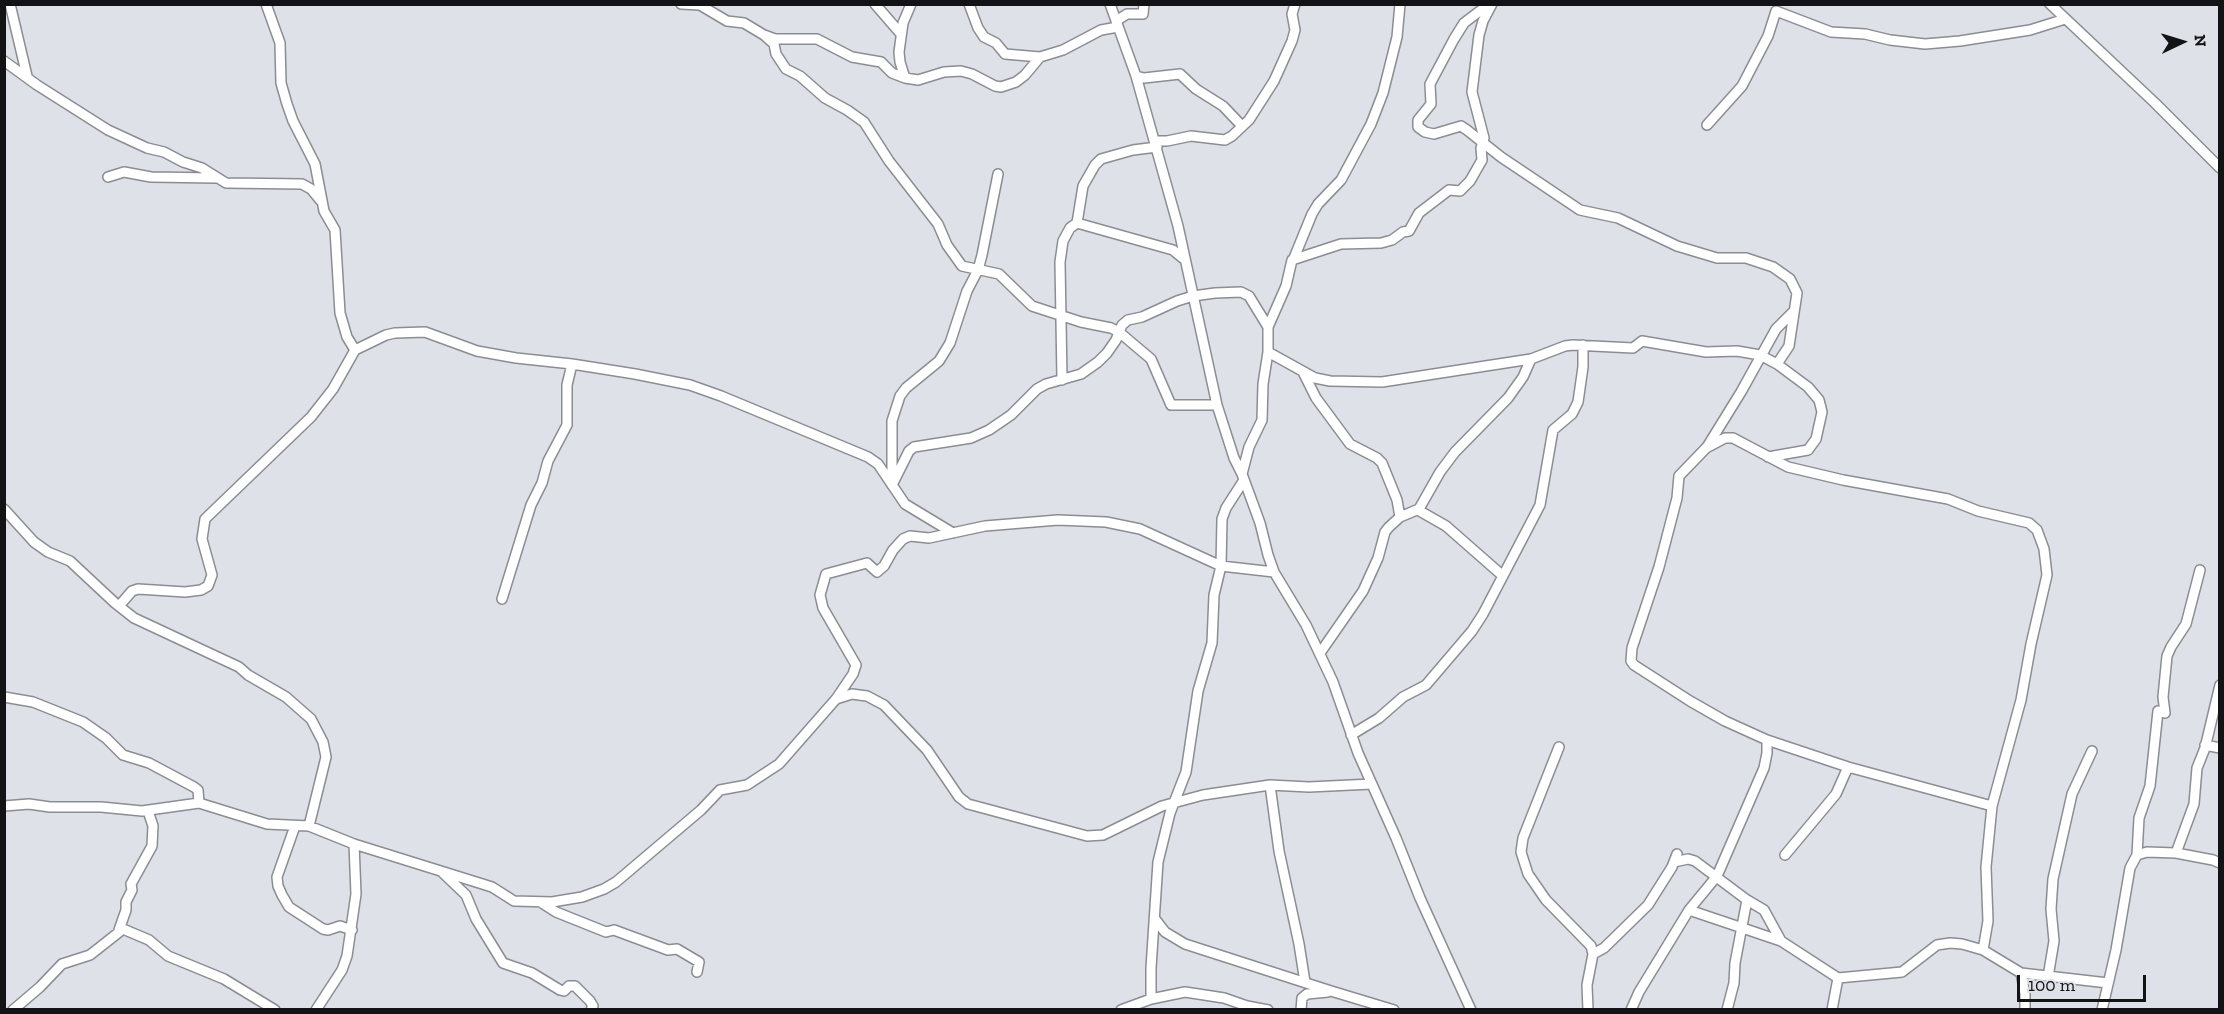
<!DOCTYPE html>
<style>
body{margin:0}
#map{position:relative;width:2224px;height:1014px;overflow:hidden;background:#dee1e7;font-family:"Zilla Slab",serif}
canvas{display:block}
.frame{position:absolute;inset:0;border:6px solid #131316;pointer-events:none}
.north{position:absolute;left:2152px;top:12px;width:60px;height:60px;-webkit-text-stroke:4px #dee1e7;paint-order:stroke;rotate:86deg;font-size:16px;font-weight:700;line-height:24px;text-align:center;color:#131316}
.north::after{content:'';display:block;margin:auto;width:21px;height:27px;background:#131316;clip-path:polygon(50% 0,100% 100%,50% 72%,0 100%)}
.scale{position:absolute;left:2017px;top:975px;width:129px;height:27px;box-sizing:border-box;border:3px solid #131316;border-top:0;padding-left:8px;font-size:18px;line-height:21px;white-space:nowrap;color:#131316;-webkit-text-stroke:4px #dee1e7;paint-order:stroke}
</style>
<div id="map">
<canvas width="2224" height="1014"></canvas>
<div class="frame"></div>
<div class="north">N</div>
<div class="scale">100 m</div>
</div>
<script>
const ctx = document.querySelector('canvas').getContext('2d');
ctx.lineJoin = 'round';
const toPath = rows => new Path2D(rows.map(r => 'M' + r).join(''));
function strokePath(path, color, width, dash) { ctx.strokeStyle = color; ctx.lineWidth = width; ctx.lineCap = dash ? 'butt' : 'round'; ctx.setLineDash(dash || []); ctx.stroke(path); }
const minor = toPath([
 [10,4,27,76],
 [266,4,280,43,281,83,287,104,293,121,315,164,324,211,335,230,340,313,347,337,355,350],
 [681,4,700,5,727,21,744,23,764,35,775,39,817,39,852,57,881,62,892,73,905,78,918,80,944,72,961,71,972,74,995,86,1001,87,1016,82,1025,75,1040,57,1063,50,1101,30,1118,27],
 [875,4,901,34],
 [969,4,978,28,984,37,996,43,1005,54,1040,57],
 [1110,4,1136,76,1178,226,1217,405,1234,458,1242,474,1260,523,1268,555,1274,572,1306,625,1333,682,1358,753,1396,838,1420,898,1471,1010],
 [1489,4,1464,23,1454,39,1430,84,1431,104,1418,120,1418,127,1425,132,1434,134,1461,126,1467,130,1501,157,1580,210,1618,218,1677,246,1717,258,1746,258,1773,267,1790,279,1797,293,1789,346,1777,364],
 [2050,4,2155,103,2220,168],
 [1116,21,1127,14,1143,14,1144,4],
 [764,35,774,44,776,54,786,69,800,76,825,98,847,110,864,122,889,161,938,224,947,245,962,266,999,274,1032,306,1081,322,1111,328,1119,332,1151,359,1171,405,1217,405],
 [4,61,37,85,108,130,147,148,164,152,183,162,202,168,226,183,302,184,311,189,320,200],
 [1136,76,1144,78,1180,74,1196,89,1223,106,1242,126],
 [905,78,900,62,899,52,903,23,911,4],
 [1707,125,1742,86,1768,36,1776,11,1831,32,1865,34,1890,40,1925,44,1960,41,2030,30,2065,19],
 [1155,141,1167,141,1191,136,1225,140,1232,136,1249,120,1274,81,1292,41,1295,30,1292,14,1295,4],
 [108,177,124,172,151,177,216,178],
 [1077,223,1173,250,1184,259],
 [1294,258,1312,214,1318,204,1341,180,1371,124,1383,93,1397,37,1400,4],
 [1794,311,1776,329,1741,392,1707,447,1679,476,1677,498,1659,567,1632,648,1631,661,1634,665,1690,701,1725,721,1767,740,1848,767,1992,806],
 [1268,352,1315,378,1330,381,1382,382,1531,359,1565,346,1573,345,1633,348,1642,341,1706,352,1737,351,1760,355,1777,364,1808,387,1819,400,1822,412,1816,439,1808,450,1768,457],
 [1303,372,1316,398,1350,444,1377,458,1382,463,1397,500,1400,517],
 [1062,380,1060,262,1063,241,1070,228,1077,223,1083,186,1095,165,1101,159,1133,150,1157,147],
 [1708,447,1725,438,1733,438,1788,467,1843,480,1948,499,1978,511,2029,523,2037,530,2044,549,2047,575,2031,644,2021,700,1992,806,1986,867,1988,921,1983,950],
 [1242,474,1249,447,1262,420,1263,384,1268,352,1268,327,1286,286,1292,260,1341,244,1381,243,1392,240,1403,232,1409,231,1419,213,1449,190,1460,191,1470,181,1482,160,1481,148,1484,138,1472,92,1479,35,1483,21,1492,4],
 [892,483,892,421,900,396,906,388,939,361,950,343,967,291,978,270,982,255,998,174],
 [892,485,909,451,914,447,971,438,989,430,1011,415,1037,389,1046,384,1081,374,1098,362,1107,353,1116,340,1122,325,1128,320,1142,317,1177,301,1193,296,1215,293,1241,292,1249,296,1268,327],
 [4,509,34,542,48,552,70,561,115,603,134,618,239,667,248,675,286,697,311,719,323,742,326,757,309,826],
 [1418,510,1446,526,1503,576],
 [502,599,531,505,542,483,548,461,567,425,567,385,572,364],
 [119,606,132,591,138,589,185,592,201,590,208,586,212,575,202,539,205,519,311,417,333,389,355,350,386,335,395,333,425,332,477,351,516,358,572,364,635,374,690,385,721,396,868,457,878,464,905,504,953,533],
 [1320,653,1363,591,1378,558,1385,532,1389,527,1400,517,1419,509,1440,472,1455,452,1508,398,1523,377,1531,359],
 [4,697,33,702,83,722,106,738,123,755,149,763,194,787,198,790,199,803],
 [836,699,852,694,859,695,867,696,884,705,927,750,959,797,968,804,1087,836,1103,835,1162,806,1203,795,1270,785,1309,787,1372,784],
 [1351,735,1379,718,1403,697,1426,685,1472,631,1483,614,1540,505,1553,430,1572,414,1578,402,1583,367,1583,345],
 [2205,745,2220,748],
 [1559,747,1523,838,1521,852,1528,874,1546,900,1591,946,1593,954,1587,985,1588,1010],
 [1270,785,1279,851,1299,944,1305,982],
 [4,806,29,804,50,807,101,807,142,811,199,803,267,824,309,826,354,844,492,887,514,901,552,902,582,897,604,889,616,882,701,810,720,790,747,785,779,764,836,699,853,674,856,665,823,608,820,595,826,574,867,563,877,572,884,566,893,550,903,539,910,536,929,538,985,526,1058,520,1106,522,1140,529,1221,566,1274,572],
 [295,826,277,877,278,886,282,895,289,907,323,929,328,930,340,926,352,930],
 [2176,853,2194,804,2197,768,2205,748,2220,685],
 [1785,855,1836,794,1848,767],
 [2137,855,2147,852,2176,853,2213,860,2220,863],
 [1674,862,1688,859,1695,861,1747,900,1735,963,1734,983,1727,1010],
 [443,873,466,895,476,919,503,963,532,973,560,990,564,991,569,986,575,986,590,1001,593,1006,591,1010],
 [1747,900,1764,910,1781,941],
 [542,903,556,912,606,932,614,930,668,950,677,949,699,962,697,972],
 [1689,910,1781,941,1838,978,1902,972,1937,945,1950,943,1962,944,1983,950,2021,973,2108,983],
 [1155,919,1165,932,1185,944,1331,991,1394,1010],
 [119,930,126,910,126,902,132,890,131,884,152,846,153,826,148,811],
 [1593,954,1604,948,1648,905,1672,867,1677,854],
 [2021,973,2025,994,2025,1010],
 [2048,977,2054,941,2051,909,2053,879,2072,794,2092,751],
 [1151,999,1151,968,1158,862,1170,813,1186,772,1198,691,1212,643,1214,595,1221,566,1222,519,1226,508,1244,480],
 [13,1010,40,987,62,964,90,955,123,929,149,940,168,956,224,979,275,1010],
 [316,1010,342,970,347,956,356,894,354,844],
 [1121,1010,1151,999,1185,992,1224,998,1247,1006,1268,1010],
 [1301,1010,1302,998,1307,994,1328,992],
 [1631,1010,1639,992,1689,910,1717,876,1764,768,1767,753,1767,740],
 [1832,1010,1838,978],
 [2102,1010,2116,950,2130,868,2137,855,2139,818,2150,786,2158,711,2165,713,2163,697,2167,656,2171,647,2186,624,2200,570]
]);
strokePath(minor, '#8b8d93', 12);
strokePath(minor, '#fff', 9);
</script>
